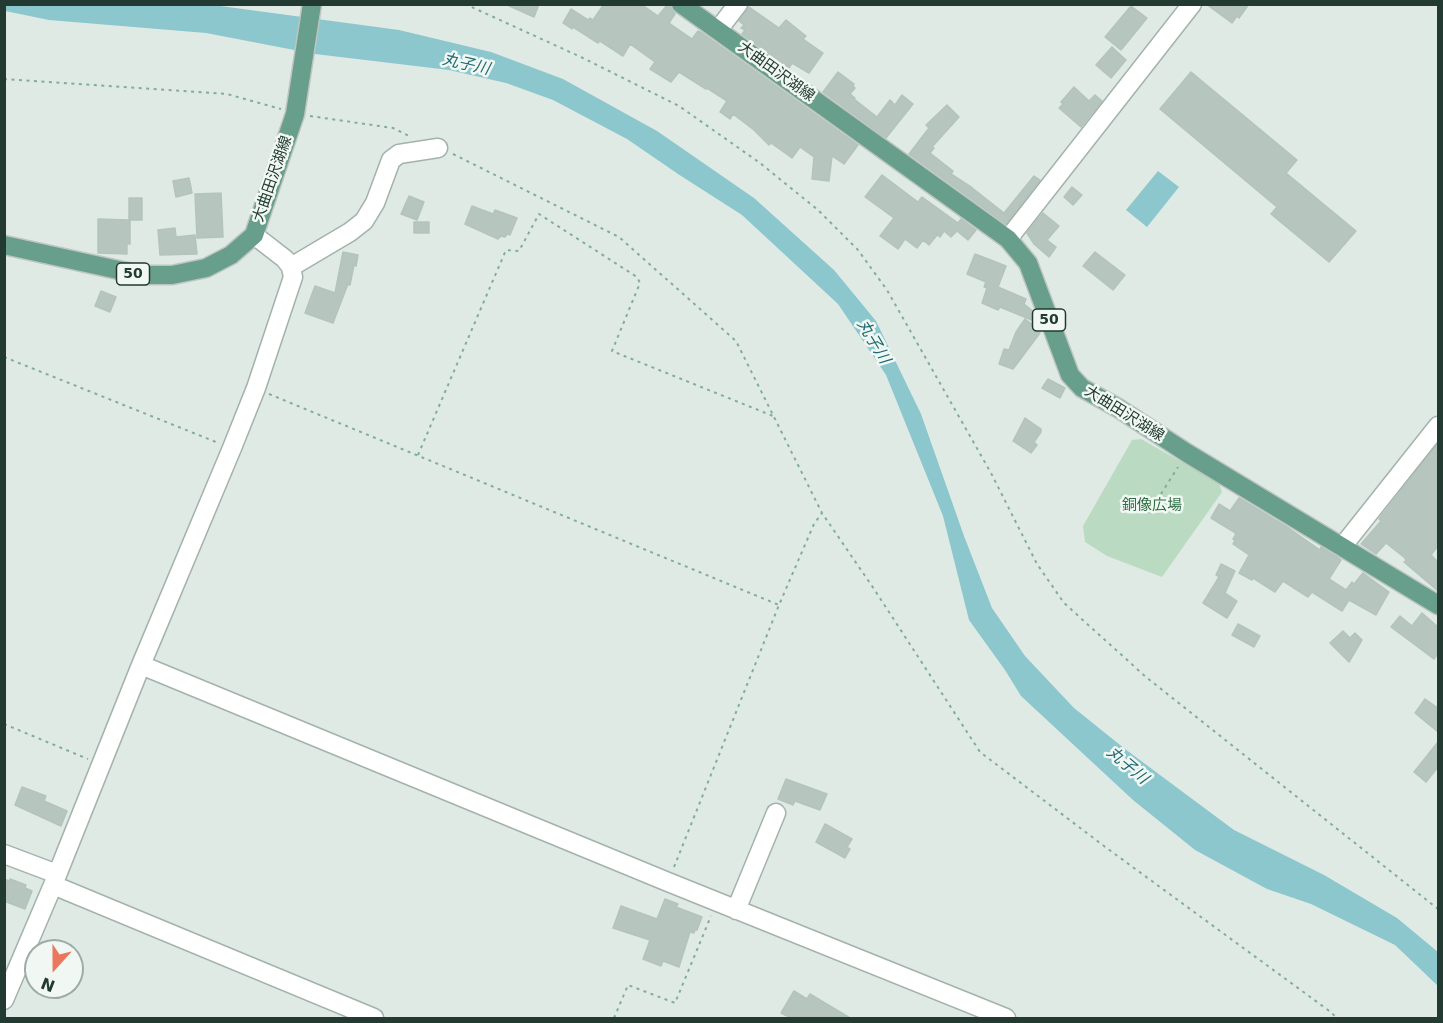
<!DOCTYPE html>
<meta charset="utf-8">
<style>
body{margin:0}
#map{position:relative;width:1443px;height:1023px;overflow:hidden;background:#e0eae5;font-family:"DejaVu Sans",sans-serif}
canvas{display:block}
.frame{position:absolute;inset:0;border:6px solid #223a32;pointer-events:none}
.north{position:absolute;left:24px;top:939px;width:60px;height:60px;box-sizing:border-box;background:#f1f7f3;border:2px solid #9eaba6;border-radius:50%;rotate:201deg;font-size:16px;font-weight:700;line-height:24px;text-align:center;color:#223a32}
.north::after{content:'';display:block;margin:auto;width:21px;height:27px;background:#eb775e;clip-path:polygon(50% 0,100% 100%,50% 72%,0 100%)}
</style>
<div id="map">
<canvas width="1443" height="1023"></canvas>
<div class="frame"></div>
<div class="north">N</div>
</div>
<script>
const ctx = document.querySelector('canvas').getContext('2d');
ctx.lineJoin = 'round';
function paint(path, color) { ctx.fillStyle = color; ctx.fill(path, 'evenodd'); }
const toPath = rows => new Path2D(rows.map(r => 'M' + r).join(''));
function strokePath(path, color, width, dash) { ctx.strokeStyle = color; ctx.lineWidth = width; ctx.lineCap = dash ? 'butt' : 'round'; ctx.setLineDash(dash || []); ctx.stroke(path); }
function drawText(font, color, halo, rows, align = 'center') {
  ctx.font = font + ' "DejaVu Sans","Noto Sans JP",sans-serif'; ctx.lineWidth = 5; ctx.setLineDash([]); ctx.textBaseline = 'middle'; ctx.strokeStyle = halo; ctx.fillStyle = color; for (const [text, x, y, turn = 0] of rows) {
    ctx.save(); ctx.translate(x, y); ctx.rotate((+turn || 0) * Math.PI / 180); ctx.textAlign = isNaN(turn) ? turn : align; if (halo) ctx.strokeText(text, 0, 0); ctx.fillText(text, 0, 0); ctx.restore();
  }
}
paint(toPath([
 [1141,439,1219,483,1222,492,1162,577,1107,556,1085,542,1083,526,1132,440]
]), '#badbc1');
paint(toPath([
 [4,5,213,5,399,30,491,52,563,79,657,131,754,198,834,270,876,321,921,414,964,536,992,608,1025,656,1074,708,1125,749,1234,830,1324,875,1397,918,1438,952,1438,986,1395,945,1311,904,1267,889,1195,850,1133,800,1021,696,1005,670,969,620,943,516,886,375,838,304,742,215,678,174,627,139,553,100,506,83,449,70,315,54,206,33,49,20,5,11],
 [1158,171,1179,187,1147,227,1126,210]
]), '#8bc7cd');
const building = toPath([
 [505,4,539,4,534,17,505,4],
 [604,4,641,4,658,16,668,4,675,14,669,23,692,39,698,31,702,33,858,145,844,164,832,156,829,181,812,179,814,157,800,147,792,158,771,143,769,145,754,130,733,114,730,119,720,112,727,101,707,88,706,89,679,72,671,82,650,69,655,62,630,44,623,56,600,41,598,43,573,27,572,29,563,23,571,9,588,20,590,18,593,20,604,4],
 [1206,4,1249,4,1239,18,1237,16,1232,23,1206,4],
 [1131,6,1147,18,1121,50,1105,37,1131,6],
 [749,7,779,28,786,20,806,36,803,39,823,53,809,73,792,63,789,68,742,34,745,30,741,28,744,25,739,21,749,7],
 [1112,47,1126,60,1111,78,1096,65,1112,47],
 [838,72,854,84,853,86,855,88,850,94,855,98,854,99,877,117,890,100,895,105,902,95,913,104,886,138,823,92,838,72],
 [1191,72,1297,160,1286,173,1356,231,1329,262,1271,214,1277,207,1160,109,1191,72],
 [1074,87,1089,101,1095,95,1102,101,1081,127,1059,108,1063,104,1061,102,1074,87],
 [947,105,959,117,932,147,934,148,930,153,953,171,951,174,971,187,1004,213,1034,176,1040,180,1006,224,909,154,929,128,926,125,947,105],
 [882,175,918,202,922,197,958,223,961,219,976,230,968,240,957,231,951,237,944,231,940,237,937,235,929,245,923,240,917,248,905,239,898,249,880,236,894,218,865,197,882,175],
 [189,178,192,193,176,197,173,181,189,178],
 [1072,187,1082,195,1073,205,1064,197,1072,187],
 [221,193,223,237,197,238,195,194,221,193],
 [409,196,424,202,417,220,401,214,409,196],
 [129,198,142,198,142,220,130,220,130,244,127,244,127,254,98,253,98,219,129,220,129,198],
 [472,206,493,214,495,210,517,218,510,235,507,234,505,237,501,236,498,239,465,224,472,206],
 [1043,213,1059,226,1047,240,1056,247,1049,257,1034,244,1027,233,1043,213],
 [414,222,429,222,429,233,414,233,414,222],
 [175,228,176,237,195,235,197,254,160,255,158,230,175,228],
 [343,252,358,255,356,266,354,265,350,285,348,284,333,323,305,313,315,286,335,293,343,252],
 [1095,252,1125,275,1113,290,1083,266,1095,252],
 [975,254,1006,266,998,287,1026,299,1024,304,1034,312,1039,323,1000,307,998,310,982,303,987,288,984,287,986,282,967,274,975,254],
 [101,291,116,297,110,312,95,306,101,291],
 [1025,319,1037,328,1035,330,1040,333,1013,369,999,364,1004,349,1009,350,1016,332,1025,319],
 [1048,379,1065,388,1060,398,1042,388,1048,379],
 [1025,418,1041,429,1041,432,1034,442,1037,445,1031,453,1013,441,1025,418],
 [1438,443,1438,546,1431,555,1438,562,1438,591,1404,562,1406,561,1405,558,1386,543,1376,554,1361,544,1381,521,1379,519,1438,443],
 [1239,498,1290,529,1320,550,1321,547,1341,560,1329,579,1346,590,1352,582,1354,584,1363,573,1389,592,1376,615,1349,600,1342,611,1312,592,1308,597,1283,581,1275,592,1253,578,1252,580,1239,573,1249,555,1233,544,1235,540,1233,539,1236,534,1234,532,1211,518,1219,504,1230,511,1239,498],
 [1221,564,1235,571,1225,593,1237,601,1227,618,1203,603,1219,577,1216,575,1221,564],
 [1422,613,1438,627,1438,653,1434,659,1391,627,1400,616,1412,626,1422,613],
 [1238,624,1260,636,1254,647,1232,635,1238,624],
 [1343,631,1350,638,1355,633,1362,640,1349,662,1330,643,1343,631],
 [1425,699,1438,708,1438,732,1415,713,1425,699],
 [1438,742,1438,767,1426,782,1414,772,1438,742],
 [786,779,827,794,820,810,795,801,793,805,778,799,786,779],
 [22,787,46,796,44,801,67,811,61,826,15,805,22,787],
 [825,824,852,839,847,847,850,849,845,858,816,842,825,824],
 [4,879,9,881,10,879,26,885,25,888,32,891,25,909,4,901,4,879],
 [665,899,678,904,676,907,702,917,697,930,695,930,694,933,690,932,679,967,663,961,661,966,643,959,650,940,613,928,621,906,657,919,665,899],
 [794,991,807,999,810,994,850,1018,791,1018,781,1013,794,991]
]);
paint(building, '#b6c5be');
strokePath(building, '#b3c4bc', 1.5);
const minor = toPath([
 [718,30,738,4],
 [1008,239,1192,4],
 [291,267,350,232,364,221,375,203,391,160,399,154,438,148],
 [1342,547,1438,426],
 [141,665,668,882,1006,1018],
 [4,854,57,874],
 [53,885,374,1018],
 [736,910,776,813],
 [4,1000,53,885,141,665,232,448,256,388,293,277,291,267,285,259,254,235]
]);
const major = toPath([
 [681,4,1008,239,1028,263,1070,375,1082,388,1118,408,1187,453,1438,605],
 [4,245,141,275,172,275,206,268,231,255,254,235,295,114,312,4]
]);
strokePath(minor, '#a3b2ac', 21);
strokePath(major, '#bdc4c2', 21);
strokePath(toPath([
 [465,4,583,58,679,106,760,163,818,210,858,250,887,290,991,473,1037,564,1064,603,1146,677,1438,909],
 [4,79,227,94,281,109],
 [310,116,393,128,409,136],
 [453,154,619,237,736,341,822,513,874,589,980,752,1104,846,1328,1010,1337,1018],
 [4,357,216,442],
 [269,394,779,605],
 [418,455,506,250,519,251,539,214,637,277,640,283,612,351,773,416],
 [1149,513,1178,467],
 [4,724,88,759],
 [674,867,779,605,814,524,822,513],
 [614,1018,628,985,675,1003,711,916]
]), '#82ac9c', 2, [3, 4.5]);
strokePath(minor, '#fff', 18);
strokePath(major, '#679e8c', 18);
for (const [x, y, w] of [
 [133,274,33],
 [1049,320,33]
]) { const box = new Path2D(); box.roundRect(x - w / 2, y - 11, w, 22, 4.5); ctx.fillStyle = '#f1f7f3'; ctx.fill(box); strokePath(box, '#223a32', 1.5); }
drawText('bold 14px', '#223a32', null, [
 ["50",133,274],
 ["50",1049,320]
]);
drawText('15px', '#223a32', '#f1f7f3', [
 ["大曲田沢湖線",776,72,36],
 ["大曲田沢湖線",273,179,-71],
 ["大曲田沢湖線",1124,414,32]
]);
drawText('15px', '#2e6f43', '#f1f7f3', [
 ["銅像広場",1152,506]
]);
drawText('italic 16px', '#1f6a73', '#f1f7f3', [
 ["丸子川",466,65,13],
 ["丸子川",873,342,59],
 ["丸子川",1127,766,40]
]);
</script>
